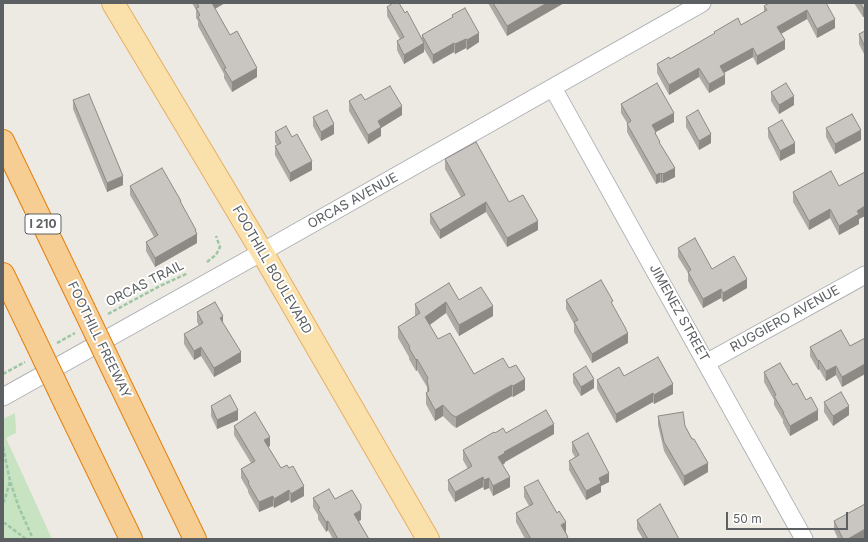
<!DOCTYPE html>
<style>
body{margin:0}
#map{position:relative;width:868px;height:542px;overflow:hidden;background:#edeae4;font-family:Inter,sans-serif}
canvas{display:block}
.frame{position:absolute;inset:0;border:4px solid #5c6063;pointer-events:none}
.scale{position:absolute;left:726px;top:512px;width:122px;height:18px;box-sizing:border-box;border:2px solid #5c6063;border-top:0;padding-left:5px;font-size:12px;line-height:14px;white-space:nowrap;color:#5c6063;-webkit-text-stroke:3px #fff;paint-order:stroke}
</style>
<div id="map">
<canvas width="868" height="542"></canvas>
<div class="frame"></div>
<div class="scale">50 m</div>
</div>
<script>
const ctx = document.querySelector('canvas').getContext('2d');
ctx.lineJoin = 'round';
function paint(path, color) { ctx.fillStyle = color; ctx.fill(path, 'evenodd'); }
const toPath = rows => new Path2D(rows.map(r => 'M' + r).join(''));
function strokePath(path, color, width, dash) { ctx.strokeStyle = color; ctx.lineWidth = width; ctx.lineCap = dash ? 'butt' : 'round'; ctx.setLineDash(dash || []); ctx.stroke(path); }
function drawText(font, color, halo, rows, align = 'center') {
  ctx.font = font + ' Inter,sans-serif'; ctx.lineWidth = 4; ctx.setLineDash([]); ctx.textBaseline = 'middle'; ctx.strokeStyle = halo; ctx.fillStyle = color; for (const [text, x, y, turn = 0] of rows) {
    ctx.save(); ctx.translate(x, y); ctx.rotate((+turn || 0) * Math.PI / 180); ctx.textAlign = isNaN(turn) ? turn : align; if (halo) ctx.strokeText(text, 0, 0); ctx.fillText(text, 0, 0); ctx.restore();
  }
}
paint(toPath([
 [15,413,16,433,6,438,52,539,3,539,3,419]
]), '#c7e3c2');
const minor = toPath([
 [553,88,804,539],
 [706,363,865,275],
 [3,397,262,252,702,3]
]);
const primary = toPath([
 [113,3,262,252,428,539]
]);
const motorway = toPath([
 [3,141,83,307],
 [3,274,32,334],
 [117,378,195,539],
 [66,405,131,539]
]);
strokePath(minor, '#afb2b5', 19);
strokePath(primary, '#e8ae62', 24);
strokePath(motorway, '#e27f0f', 24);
strokePath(toPath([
 [207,262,216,255,220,247,216,236],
 [108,314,158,287,188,273],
 [57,343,75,333],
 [3,374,25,362],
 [3,447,10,481,18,505,33,539],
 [3,503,5,499,10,481],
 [3,523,6,524,26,539]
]), '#9dc6a2', 2.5, [4, 2]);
strokePath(minor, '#fff', 17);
strokePath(primary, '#fae1ac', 22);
strokePath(motorway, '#f6cd92', 22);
const motorwayBridge = toPath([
 [83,307,117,378],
 [32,334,66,405]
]);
strokePath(motorwayBridge, '#e27f0f', 24, []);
strokePath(motorwayBridge, '#f6cd92', 22);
paint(toPath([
 [192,3,225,3,215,9,230,35,257,77,232,92,224,78,224,74,198,26,198,21,196,18,196,10],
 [488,3,564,3,507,36],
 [826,3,835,28,817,38,807,19,781,34,785,49,757,65,753,57,724,73,725,84,709,93,699,77,669,95,657,73,657,64,670,59,714,34,714,32,741,25,764,12,764,6],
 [854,3,865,3,865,16,863,17],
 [387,7,422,38,422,35,452,18,452,15,479,42,467,50,466,48,455,54,454,52,433,64,424,49,424,52,404,64,397,50,397,41,400,39,387,16],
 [865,31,865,56,859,44,859,34],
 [771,92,794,105,779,114,771,101],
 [73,100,123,185,107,192,73,109],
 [365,100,402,115,381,128,381,136,368,144,349,111,349,101],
 [621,104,674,122,656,132,656,136,675,177,663,183,662,182,661,183,660,182,656,184,627,132,627,123,621,113],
 [313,117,334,134,321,141,313,126],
 [686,117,711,143,699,150,686,127],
 [768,128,795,153,780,161,768,137],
 [826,128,861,140,835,154,826,137],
 [275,132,292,137,312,170,290,182,275,155,275,146,277,145,275,142],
 [445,159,509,202,538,230,507,247,486,212,440,239,430,223,430,214,461,197,445,169],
 [865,172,865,216,859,219,859,224,839,235,830,218,809,230,793,202,793,192,839,186],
 [130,186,181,204,196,232,197,243,155,267,146,251,146,242,154,237,130,195],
 [678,248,712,269,747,288,723,302,721,298,703,308,688,281,688,273,678,257],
 [459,300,493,316,459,336,446,313,430,325,438,339,474,374,509,368,525,390,513,397,512,396,497,404,456,428,452,425,443,416,435,421,426,404,426,393,427,392,427,387,417,370,416,371,409,359,409,357,398,338,398,327,415,316,415,304],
 [566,300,613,306,626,331,628,343,592,363,574,332,574,324,566,309],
 [197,312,223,323,241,362,214,377,201,356,194,360,184,344,184,334,199,326,197,322],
 [865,338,865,374,842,387,836,375,826,381,819,369,818,370,810,356,810,347,850,346],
 [764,372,793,385,806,400,818,420,790,436,783,423,783,420,774,405,774,400,764,382],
 [573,374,594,388,581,396,573,383],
 [624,376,673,394,654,404,653,402,616,423,597,389,597,380],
 [824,402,849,415,833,426,824,412],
 [211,406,238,420,217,429,211,416],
 [658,416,685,426,692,439,708,472,684,486,664,451,658,425],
 [234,426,270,446,268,447,281,468,304,496,291,503,289,500,274,508,273,506,259,512,248,492,248,490,241,478,241,469,251,463,234,435],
 [495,433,554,434,505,462,505,463,503,465,510,487,493,496,489,488,484,490,483,487,455,502,448,490,448,480,468,469,463,460,463,450],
 [572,442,609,482,601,486,601,492,586,500,569,470,569,461,575,457,572,452],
 [524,487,566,532,568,539,525,539,516,522,516,513,529,506,524,497],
 [313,498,335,499,361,520,359,521,369,539,333,539,328,530,326,532,318,519,318,515,313,507],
 [637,520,679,539,643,539,637,529],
 [834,521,865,539,838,539,834,530]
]), '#ada9a5');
paint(toPath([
 [211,3,225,3,211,11],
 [547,3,564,3,507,36,507,26],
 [865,7,865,16,863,17,863,8],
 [807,10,807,19,777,36,777,27],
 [835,19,835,28,817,38,817,29],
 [479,33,479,42,467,50,467,40],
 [466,39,466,48,455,54,455,44],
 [785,40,785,49,757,65,757,56],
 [424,43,424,52,404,64,404,55],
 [454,43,454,52,433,64,433,55],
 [753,48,753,57,720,75,720,66],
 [257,68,257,77,232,92,232,82],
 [699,68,699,77,669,95,669,85],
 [725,75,725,84,709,93,709,84],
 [794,96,794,105,779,114,779,105],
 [402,106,402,115,381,128,381,136,368,144,368,135,378,121],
 [674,113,674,122,652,134,652,125],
 [334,124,334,134,321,141,321,132],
 [861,130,861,140,835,154,835,144],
 [711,134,711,143,699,150,699,141],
 [795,143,795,153,780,161,780,151],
 [312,161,312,170,290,182,290,173],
 [675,168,675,177,663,183,663,174],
 [660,173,660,182,656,184,656,175],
 [662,173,662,182,661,183,661,174],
 [123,176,123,185,107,192,107,183],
 [486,202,486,212,440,239,440,230],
 [865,206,865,216,859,219,859,224,839,235,839,226,857,211],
 [830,209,830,218,809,230,809,221],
 [538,221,538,230,507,247,507,238],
 [196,230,196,234,197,234,197,243,155,267,155,258],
 [747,279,747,288,723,302,723,293],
 [721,289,721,298,703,308,703,299],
 [446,302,446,313,425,328,425,317],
 [493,306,493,316,459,336,459,325],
 [223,316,223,325,220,318],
 [626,329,626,334,628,333,628,343,592,363,592,354],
 [201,347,201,356,194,360,194,351],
 [241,352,241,362,214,377,214,368],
 [417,359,417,370,416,371,416,360],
 [819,360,819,369,818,370,818,361],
 [865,364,865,374,842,387,842,377],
 [836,366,836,375,826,381,826,371],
 [525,379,525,390,513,397,513,386],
 [594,379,594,388,581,396,581,387],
 [673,384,673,394,654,404,654,395],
 [512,385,512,396,456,428,456,417],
 [653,393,653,402,616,423,616,414],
 [443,405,443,416,435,421,435,410],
 [849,406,849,415,833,426,833,416],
 [238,410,238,420,217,429,217,420],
 [818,410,818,420,790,436,790,426],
 [554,424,554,434,505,462,505,463,498,467,498,457,504,452],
 [270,437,270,446,264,449,264,440],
 [708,463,708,472,684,486,684,476],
 [609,473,609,482,601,486,601,492,586,500,586,491,599,478],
 [483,477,483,487,455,502,455,492],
 [510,477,510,487,493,496,493,486],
 [489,478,489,488,484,490,484,480],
 [304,486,304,496,291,503,291,494],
 [289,490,289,500,274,508,274,499],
 [273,496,273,506,259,512,259,502],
 [361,510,361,520,354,523,354,514],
 [328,521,328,530,326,532,326,522],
 [566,522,566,532,561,534,561,525],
 [865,529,865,539,848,539]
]), '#8d8a86');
const building = toPath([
 [197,3,212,3,230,35,237,31,257,68,232,82,224,69,226,68,198,17,200,15,196,8,199,7,197,3],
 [393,3,399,3,405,13,407,11,424,43,404,55,397,41,404,37,387,7,393,3],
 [493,3,547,3,507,26,493,3],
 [769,3,826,3,835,19,817,29,807,10,777,27,785,40,757,56,753,48,720,66,725,75,709,84,699,68,669,85,657,64,669,57,670,59,715,33,714,32,738,18,741,25,767,10,764,6,769,3],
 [860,3,865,3,865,7,863,8,860,3],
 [465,8,479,33,467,40,466,39,455,44,454,43,433,55,422,35,453,17,452,15,465,8],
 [865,31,865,47,859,34,865,31],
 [657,83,674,113,652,125,656,132,655,133,660,142,659,142,675,168,663,174,662,173,661,174,660,173,656,175,627,124,631,121,621,104,657,83],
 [786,83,794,96,779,105,771,92,786,83],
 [390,86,402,106,378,121,381,127,368,135,349,101,361,94,365,100,390,86],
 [89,94,123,176,107,183,73,100,89,94],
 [327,110,334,124,321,132,313,117,327,110],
 [698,110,711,134,699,141,686,117,698,110],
 [852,114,861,130,835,144,826,128,852,114],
 [782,120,795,143,780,151,768,128,782,120],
 [286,126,292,137,297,134,312,161,290,173,275,146,281,143,275,132,286,126],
 [476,142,509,202,523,195,538,221,507,238,486,202,440,230,430,214,465,195,445,159,476,142],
 [162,168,181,201,180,201,196,230,195,230,197,234,155,258,146,242,158,235,130,186,162,168],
 [831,171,839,186,865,172,865,206,857,211,859,214,839,226,830,209,809,221,793,192,831,171],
 [695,238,712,269,734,256,747,279,723,293,721,289,703,299,688,272,691,270,678,248,695,238],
 [601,280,613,301,611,302,626,329,626,330,628,333,592,354,574,322,578,320,566,300,601,280],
 [449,283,459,300,481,287,493,306,459,325,446,302,425,317,438,339,450,333,474,374,503,358,509,368,516,365,525,379,513,386,512,385,497,393,456,417,452,415,443,405,435,410,426,393,429,391,427,380,428,378,417,359,416,360,409,348,410,347,398,327,420,313,415,304,449,283],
 [215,302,223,316,220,318,241,352,214,368,201,347,194,351,184,334,203,323,197,312,215,302],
 [841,330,850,346,865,338,865,364,842,377,836,366,826,371,819,360,818,361,810,347,841,330],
 [658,357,673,384,654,395,653,393,616,414,597,380,619,367,624,376,658,357],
 [780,363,793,385,797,383,806,400,811,397,818,410,790,426,783,413,784,413,774,396,776,395,764,372,780,363],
 [586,366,594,379,581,387,573,374,586,366],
 [841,392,849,406,833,416,824,402,841,392],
 [230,395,238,410,217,420,211,406,230,395],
 [546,410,554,424,504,452,505,453,498,457,510,477,493,486,489,478,484,480,483,477,455,492,448,480,472,466,463,450,494,432,495,433,503,428,506,433,546,410],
 [255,412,270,437,264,440,281,468,287,465,289,468,293,466,304,486,291,494,289,490,274,499,273,496,259,502,248,483,249,482,241,469,255,461,234,426,255,412],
 [683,412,685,426,692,439,694,439,708,463,684,476,664,442,658,416,683,412],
 [588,433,609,473,599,478,601,483,586,491,569,461,579,455,572,442,588,433],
 [538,480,557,513,559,511,566,522,561,525,568,537,566,539,531,539,516,513,533,504,524,487,538,480],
 [329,489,335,499,352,490,361,505,361,510,354,514,369,539,338,539,328,521,326,522,318,509,320,508,313,498,329,489],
 [660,504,679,539,648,539,637,520,660,504],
 [865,504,865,529,848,539,843,539,834,521,865,504]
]);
paint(building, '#c9c5c0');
strokePath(building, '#8d8a86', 1);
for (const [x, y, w] of [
 [43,224,36]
]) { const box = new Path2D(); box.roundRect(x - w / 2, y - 10, w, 20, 3); ctx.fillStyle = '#fff'; ctx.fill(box); strokePath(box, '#5c6063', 1); }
drawText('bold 12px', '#5c6063', null, [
 ["I 210",43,224]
]);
drawText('13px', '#5c6063', '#fff', [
 ["ORCAS AVENUE",353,201,-29],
 ["FOOTHILL BOULEVARD",272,270,60],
 ["ORCAS TRAIL",145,284,-27],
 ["JIMENEZ STREET",679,313,61],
 ["RUGGIERO AVENUE",785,319,-29],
 ["FOOTHILL FREEWAY",99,340,64]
]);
</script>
